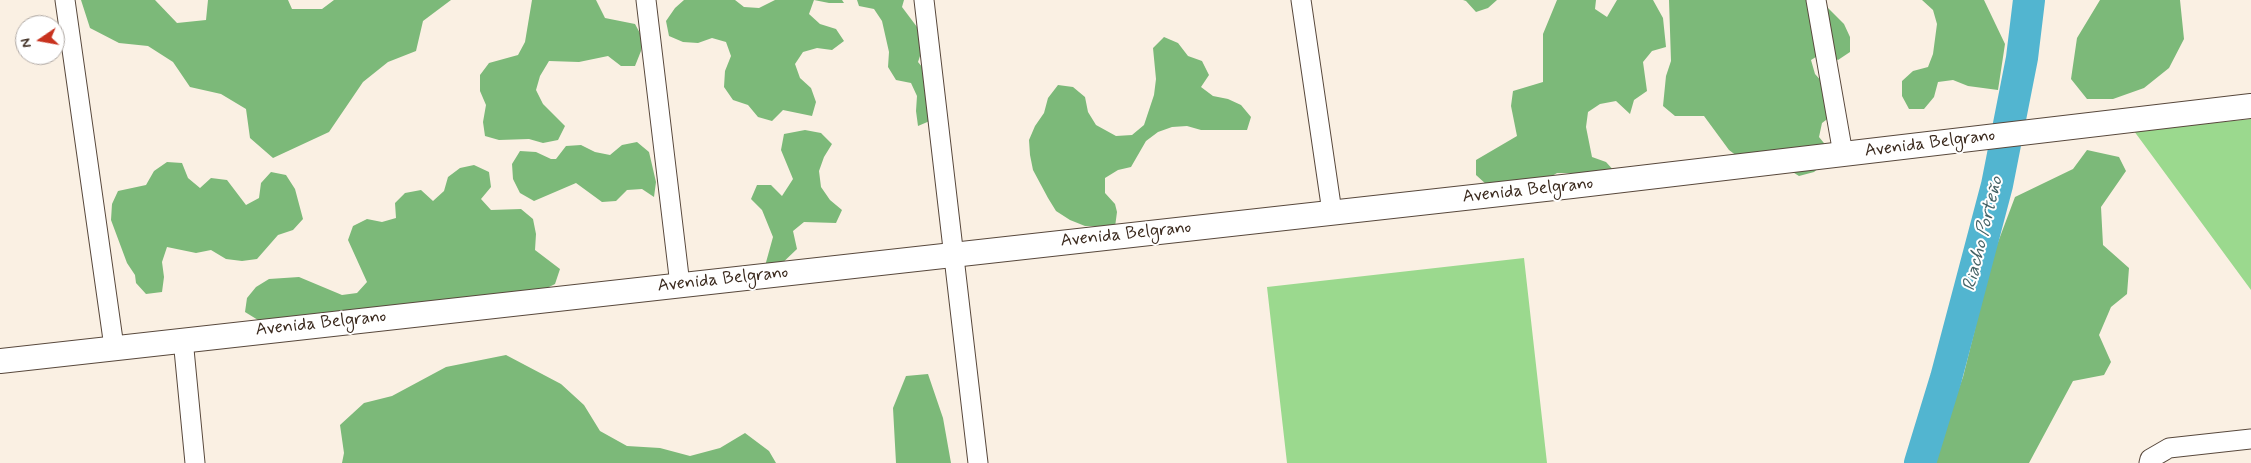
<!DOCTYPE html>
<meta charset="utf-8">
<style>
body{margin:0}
#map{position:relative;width:2251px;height:463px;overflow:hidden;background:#faf0e3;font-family:Mynerve,sans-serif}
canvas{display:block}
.north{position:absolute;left:15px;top:15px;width:50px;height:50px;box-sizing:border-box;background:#fff;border:1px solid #b1aaa5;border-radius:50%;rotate:258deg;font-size:14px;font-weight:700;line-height:20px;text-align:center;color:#3b2a1e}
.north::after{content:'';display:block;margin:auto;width:18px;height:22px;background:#c8321e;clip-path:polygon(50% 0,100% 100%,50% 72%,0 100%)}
</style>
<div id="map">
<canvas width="2251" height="463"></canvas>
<div class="north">N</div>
</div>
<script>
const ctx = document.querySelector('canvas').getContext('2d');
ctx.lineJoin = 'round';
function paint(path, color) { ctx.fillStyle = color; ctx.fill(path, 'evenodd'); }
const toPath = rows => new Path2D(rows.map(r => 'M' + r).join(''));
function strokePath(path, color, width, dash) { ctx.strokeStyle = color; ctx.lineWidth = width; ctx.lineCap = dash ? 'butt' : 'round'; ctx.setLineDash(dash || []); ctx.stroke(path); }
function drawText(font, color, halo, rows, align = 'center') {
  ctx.font = font + ' Mynerve,sans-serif'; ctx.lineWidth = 4; ctx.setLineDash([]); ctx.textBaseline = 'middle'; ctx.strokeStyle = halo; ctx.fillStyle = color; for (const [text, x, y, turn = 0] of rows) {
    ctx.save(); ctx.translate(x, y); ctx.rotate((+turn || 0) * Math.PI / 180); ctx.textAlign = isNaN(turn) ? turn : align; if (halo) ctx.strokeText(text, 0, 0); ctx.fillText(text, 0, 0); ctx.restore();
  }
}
paint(toPath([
 [2251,119,2251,290,2134,131],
 [1524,258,1547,463,1287,463,1267,287]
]), '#9bd98e');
paint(toPath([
 [81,0,155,0,177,23,206,20,208,0,288,0,292,9,322,9,334,0,451,0,423,21,416,51,388,62,363,82,329,132,273,158,250,138,246,109,221,94,190,87,173,62,148,46,119,43,90,28],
 [532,0,596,0,605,18,635,24,642,37,641,51,635,66,621,66,608,56,579,62,549,61,540,76,536,90,543,104,565,126,558,140,543,143,529,139,499,140,485,136,483,122,486,105,480,91,480,75,489,63,518,55,525,42],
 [684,0,735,0,744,7,759,8,775,0,842,0,844,3,829,3,814,0,809,14,820,24,836,29,844,41,832,50,817,48,803,52,795,64,800,78,811,88,816,102,812,116,783,110,772,121,758,117,748,105,733,100,724,87,725,71,731,56,726,42,712,38,698,43,683,42,669,36,666,21,675,8],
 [857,0,904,0,902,7,920,31,923,47,918,62,928,74,932,120,918,126,916,111,917,96,911,83,896,80,888,67,889,52,882,21,874,9,859,6],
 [1463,0,1497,0,1488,8,1476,12,1466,1],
 [1557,0,1596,0,1595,9,1607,17,1617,0,1653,0,1663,18,1666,47,1652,51,1643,62,1647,91,1634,100,1630,114,1616,101,1600,104,1588,112,1586,127,1592,157,1606,162,1616,173,1602,178,1572,173,1557,173,1532,188,1487,185,1476,175,1476,160,1517,136,1511,106,1513,91,1543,82,1543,34],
 [1669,0,1820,0,1844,24,1850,37,1850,52,1838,60,1824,52,1811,60,1815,74,1825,85,1834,114,1822,123,1819,137,1828,148,1825,163,1814,172,1799,176,1772,159,1741,159,1729,150,1704,116,1675,116,1663,106,1666,76,1671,61],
 [1922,0,1984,0,2005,44,1998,90,1968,86,1953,80,1938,82,1934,97,1924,109,1909,109,1902,96,1902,81,1913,71,1928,67,1933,54,1937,24,1933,10],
 [2100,0,2180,0,2184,39,2169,68,2144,88,2113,99,2087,99,2071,79,2077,38],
 [1164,37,1178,43,1188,56,1202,61,1209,75,1201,87,1213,96,1228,99,1241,105,1251,117,1247,130,1201,130,1187,126,1172,127,1158,132,1146,141,1131,167,1118,170,1105,178,1105,193,1115,204,1117,212,1115,227,1085,226,1070,220,1056,211,1048,198,1033,170,1030,155,1029,140,1035,126,1044,113,1048,98,1058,85,1073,87,1085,97,1088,112,1096,125,1116,136,1132,135,1144,125,1154,95,1156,79,1153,48],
 [805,130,821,133,832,144,824,157,819,171,821,187,830,200,842,210,836,223,804,222,793,231,797,249,776,269,765,266,773,237,762,210,751,199,757,185,771,185,782,196,793,179,781,150,784,134],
 [637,142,649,152,656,182,654,197,642,189,627,190,616,201,602,202,576,183,534,201,520,193,513,179,512,164,520,151,536,152,551,159,556,159,566,146,581,145,595,152,610,155,622,145],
 [2087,150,2119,157,2126,171,2101,207,2103,245,2129,268,2127,294,2111,307,2099,335,2111,362,2104,375,2073,381,2029,463,1932,463,1963,377,1975,329,1983,282,2015,197,2073,169],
 [167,162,182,163,188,178,200,188,211,178,227,180,246,205,259,198,261,183,271,172,286,175,295,189,303,219,293,230,278,235,257,259,242,261,226,259,211,250,196,253,167,247,162,262,164,277,162,292,146,294,136,283,135,275,127,263,111,220,112,204,118,191,146,185,154,171],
 [474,165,489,172,491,187,481,199,491,210,521,209,533,219,536,234,535,250,560,269,555,284,541,291,319,318,258,320,245,312,247,298,256,287,269,279,299,277,342,295,357,293,367,282,348,240,353,226,367,219,382,222,396,218,395,203,405,193,421,190,433,201,444,191,448,177,460,168],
 [506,355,561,384,584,405,600,431,627,446,660,448,690,456,720,448,745,433,769,451,776,463,342,463,344,453,340,425,364,403,392,396,446,367],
 [928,374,943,418,951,463,896,463,893,408,906,376]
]), '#7cb979');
strokePath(toPath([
 [1920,463,1946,378,1997,185,2022,58,2029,0]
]), '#52b5d0', 32);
const minor = toPath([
 [65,0,114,347],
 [646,0,680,285],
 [924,0,978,463],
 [1301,0,1332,212],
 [1816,0,1843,154],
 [183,339,195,463],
 [2149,463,2150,459,2169,448,2251,439]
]);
const tertiary = toPath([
 [0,361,1572,186,2251,106]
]);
strokePath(minor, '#58483c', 21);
strokePath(tertiary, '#58483c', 26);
strokePath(minor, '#fff', 19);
strokePath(tertiary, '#fff', 24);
drawText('18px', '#3b2a1e', '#fff', [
 ["Avenida Belgrano",1930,144,-7],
 ["Avenida Belgrano",1528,191,-6],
 ["Avenida Belgrano",1126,235,-6],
 ["Avenida Belgrano",723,280,-6],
 ["Avenida Belgrano",321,324,-6]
]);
drawText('italic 19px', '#446265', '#fff', [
 ["Riacho Porteño",1984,234,-76]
]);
</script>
